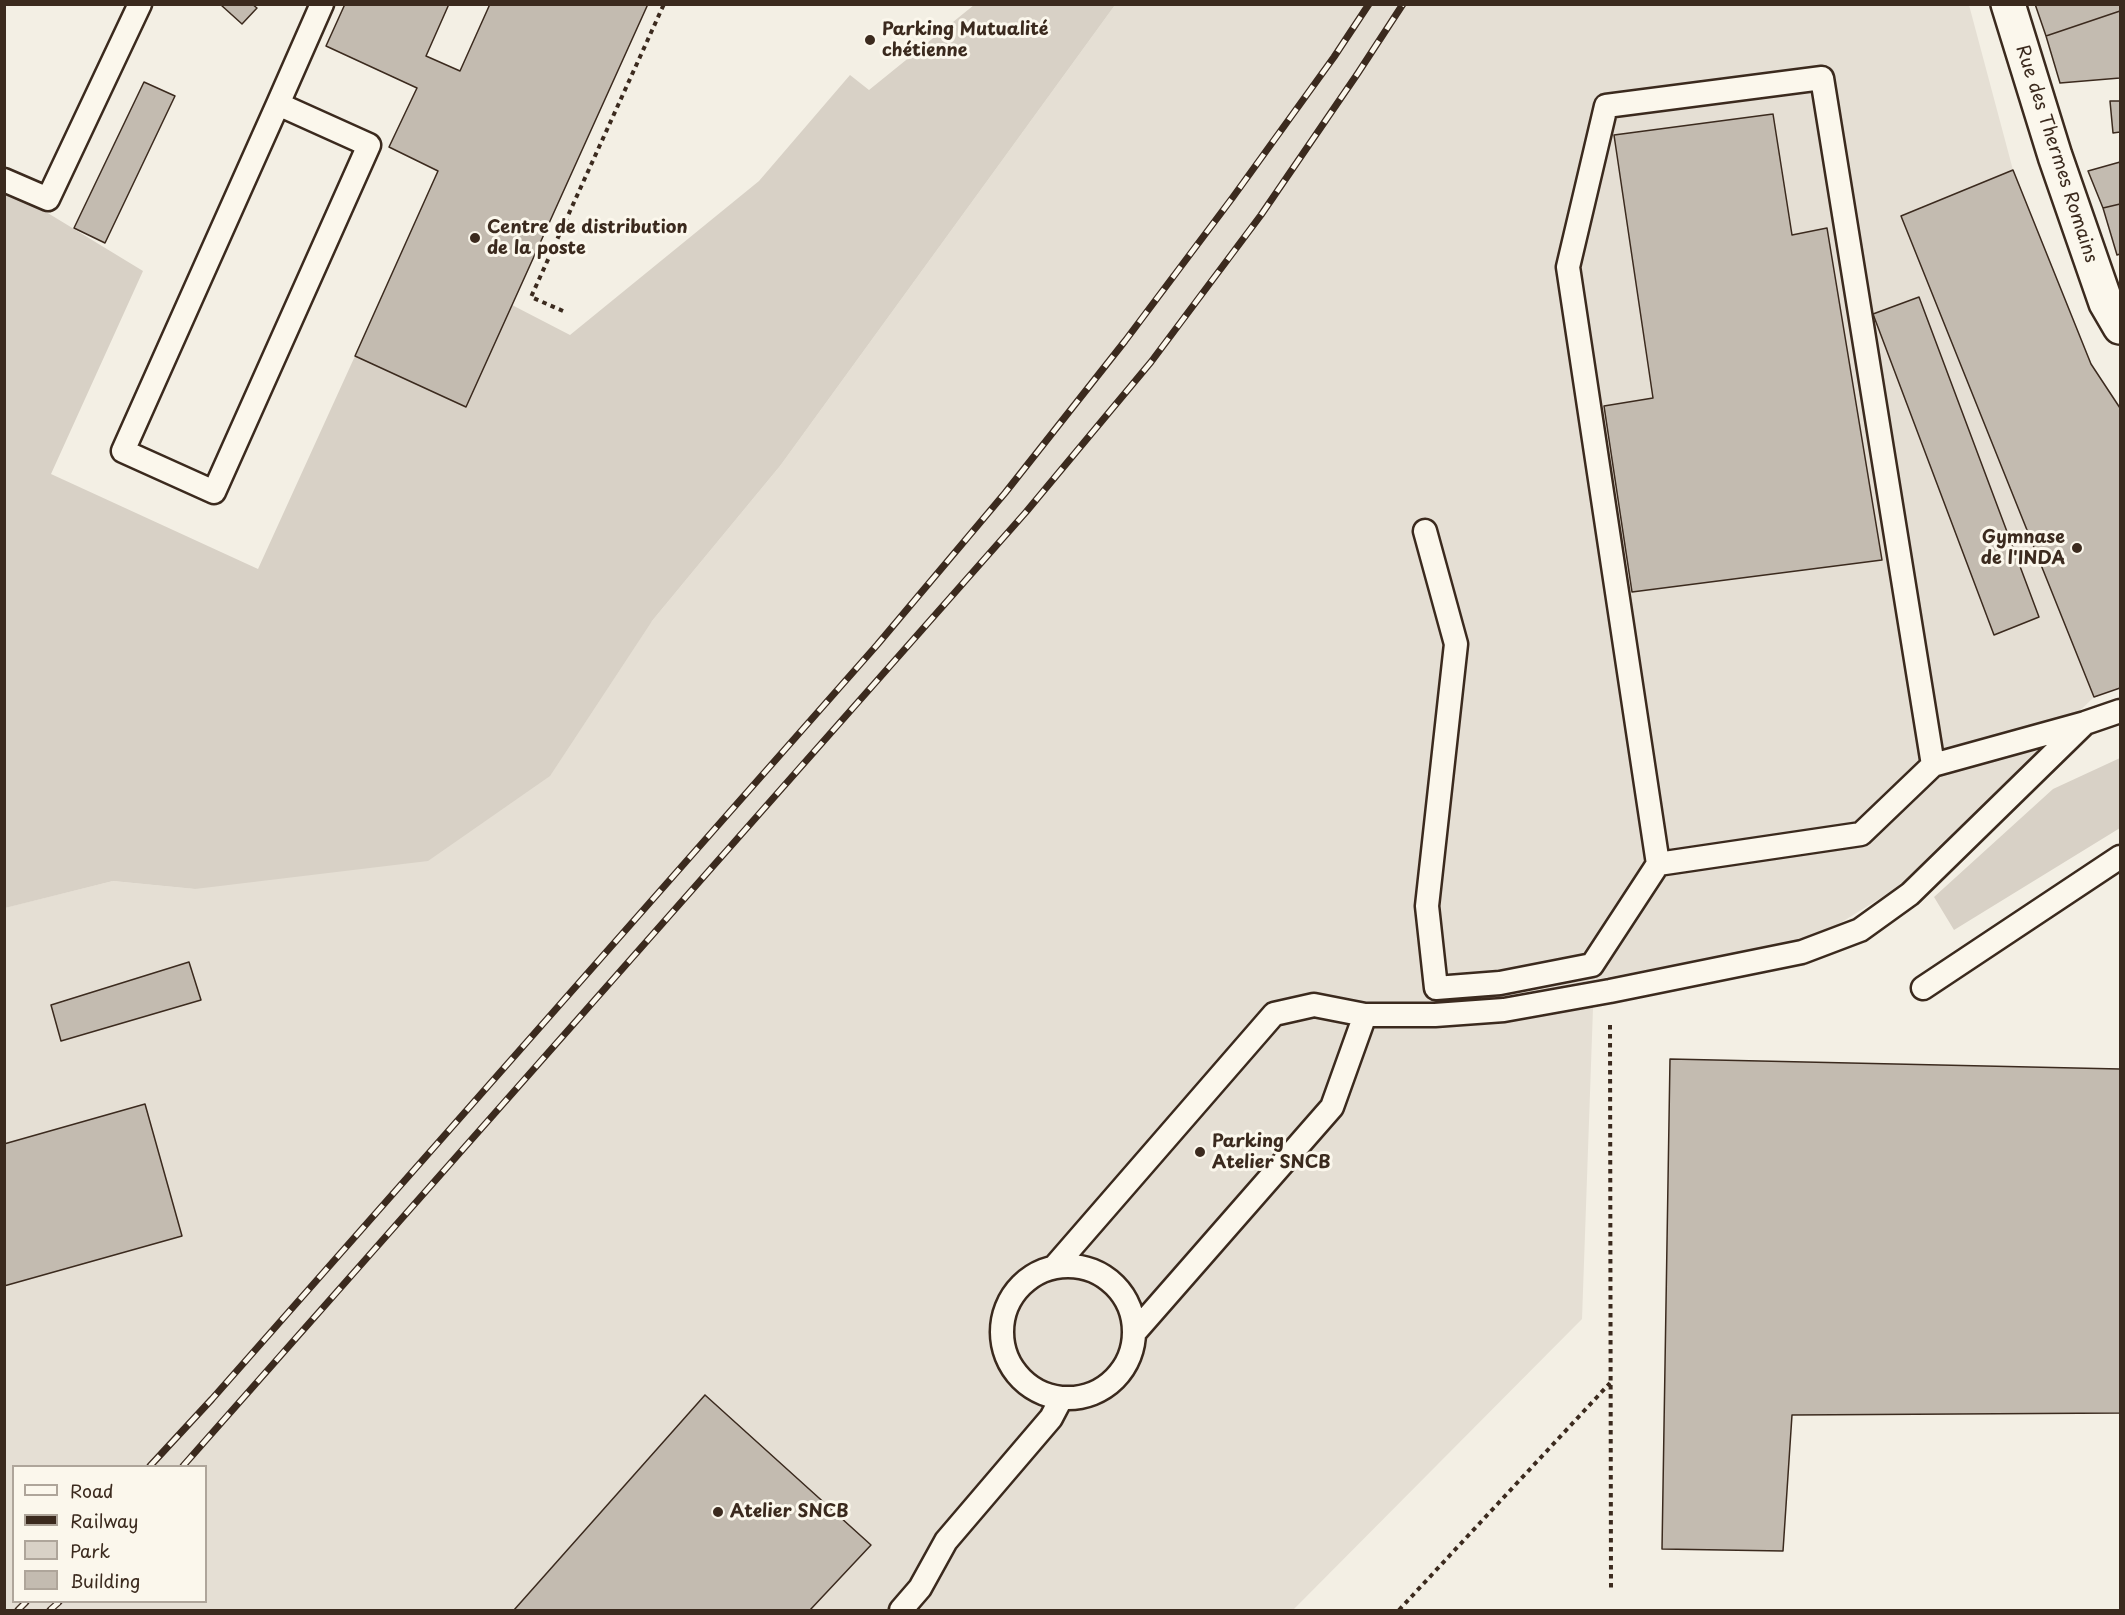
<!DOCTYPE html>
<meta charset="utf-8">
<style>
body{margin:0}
#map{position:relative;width:2125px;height:1615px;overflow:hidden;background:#f3efe4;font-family:"Playpen Sans",sans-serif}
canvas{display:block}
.frame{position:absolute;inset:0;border:6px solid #3b2a1e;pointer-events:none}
.legend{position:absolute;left:12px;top:1465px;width:195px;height:138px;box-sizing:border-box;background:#fbf7ec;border:2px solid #aea59a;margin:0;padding:8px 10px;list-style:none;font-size:18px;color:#3b2a1e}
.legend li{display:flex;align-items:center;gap:12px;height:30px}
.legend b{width:30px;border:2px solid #aea59a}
</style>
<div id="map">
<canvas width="2125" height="1615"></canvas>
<div class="frame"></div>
<ul class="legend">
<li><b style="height:8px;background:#fbf7ec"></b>Road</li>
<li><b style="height:8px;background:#3b2a1e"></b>Railway</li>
<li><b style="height:16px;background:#d8d1c6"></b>Park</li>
<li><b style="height:16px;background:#c3bbb0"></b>Building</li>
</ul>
</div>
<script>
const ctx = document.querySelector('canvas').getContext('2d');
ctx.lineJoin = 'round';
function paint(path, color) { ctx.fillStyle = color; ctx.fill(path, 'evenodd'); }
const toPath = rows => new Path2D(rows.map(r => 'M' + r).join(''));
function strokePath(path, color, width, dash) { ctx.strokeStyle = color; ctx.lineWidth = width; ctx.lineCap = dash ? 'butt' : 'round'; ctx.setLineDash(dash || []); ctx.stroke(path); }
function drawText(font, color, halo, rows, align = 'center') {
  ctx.font = font + ' "Playpen Sans",sans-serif'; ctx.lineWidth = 6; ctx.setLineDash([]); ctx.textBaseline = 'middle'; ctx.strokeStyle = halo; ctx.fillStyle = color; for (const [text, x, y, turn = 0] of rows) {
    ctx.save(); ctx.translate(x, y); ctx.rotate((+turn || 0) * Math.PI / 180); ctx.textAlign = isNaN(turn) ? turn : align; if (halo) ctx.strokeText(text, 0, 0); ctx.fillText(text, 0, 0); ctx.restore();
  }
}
paint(toPath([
 [1115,5,1969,5,2013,170,1901,216,2094,697,1900,886,1837,925,1797,941,1594,980,1582,1319,1293,1610,5,1610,4,908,113,881,195,889,652,621,780,466],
 [14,1466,206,1466,206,1602,14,1602]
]), '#e5dfd4');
paint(toPath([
 [974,5,1115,5,780,466,652,621,550,776,428,861,195,889,113,881,5,908,5,187,143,271,51,474,258,569,355,356,466,406,512,305,570,335,759,181,850,75,869,90],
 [2120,758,2120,828,1954,930,1934,897,2053,789]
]), '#d8d1c6');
const building = toPath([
 [252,4,257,8,242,24,221,5,252,4],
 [345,4,449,4,426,56,460,71,490,4,648,4,466,407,355,356,438,171,389,147,417,88,326,46,345,4],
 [2035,4,2120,4,2120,11,2046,36,2035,4],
 [2120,11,2120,78,2060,83,2046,36,2120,11],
 [144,82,175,96,105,243,74,228,144,82],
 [2110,101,2120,101,2120,132,2113,133,2110,101],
 [1773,114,1792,235,1827,228,1882,560,1632,592,1604,406,1653,398,1614,135,1773,114],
 [2120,162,2120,204,2103,208,2088,171,2120,162],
 [2013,170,2091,364,2120,408,2120,688,2094,697,1901,216,2013,170],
 [2120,204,2120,254,2117,255,2103,208,2120,204],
 [1919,297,2039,617,1994,635,1873,314,1919,297],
 [189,962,201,1000,61,1041,51,1005,189,962],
 [1670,1059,2120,1069,2120,1413,1792,1415,1783,1551,1662,1549,1670,1059],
 [145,1104,182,1236,4,1286,4,1144,145,1104],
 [705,1395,871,1545,810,1610,514,1610,705,1395]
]);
paint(building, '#c3bbb0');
strokePath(building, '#3b2a1e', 1.5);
const lane = toPath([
 [278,104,369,145,214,492,123,451,278,104,322,4],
 [4,180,48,199,140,4],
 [1425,531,1456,644,1427,906,1436,988,1500,983,1592,965,1658,864],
 [1933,765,1822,78,1606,106,1568,267,1658,864,1861,834,1933,765,2085,723,2120,711],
 [1923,988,2120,857],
 [1056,1265,1274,1014,1314,1005,1365,1015,1435,1015,1504,1010,1610,991,1802,952,1860,930,1910,894,2084,724],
 '1002 1332a66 66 0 1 1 132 0a66 66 0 1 1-132 0Z',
 [1135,1332,1332,1107,1365,1015],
 [901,1610,920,1588,946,1541,1051,1418,1061,1399]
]);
const street = toPath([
 [2008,4,2055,156,2106,303,2120,327]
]);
strokePath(lane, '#3b2a1e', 27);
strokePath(street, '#3b2a1e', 38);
strokePath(toPath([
 [563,311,531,297,664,4],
 [1610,1025,1611,1590],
 [1399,1610,1610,1383]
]), '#3b2a1e', 4, [4.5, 4.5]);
strokePath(lane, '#fbf7ec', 22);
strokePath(street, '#fbf7ec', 33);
const rail = toPath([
 [150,1466,212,1399,877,645,1005,493,1125,341,1233,197,1334,57,1369,4],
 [183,1466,1026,512,1151,362,1261,215,1358,73,1403,4],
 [18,1610,26,1602],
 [50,1610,59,1602]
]);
strokePath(rail, '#3b2a1e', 7);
strokePath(rail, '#fbf7ec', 4.5, [14]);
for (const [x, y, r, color] of [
 [870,40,6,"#3b2a1e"],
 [475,238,6,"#3b2a1e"],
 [2077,548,6,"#3b2a1e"],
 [1200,1152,6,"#3b2a1e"],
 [718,1512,6,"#3b2a1e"]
]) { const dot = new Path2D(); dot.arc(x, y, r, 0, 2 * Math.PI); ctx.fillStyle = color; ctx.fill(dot); strokePath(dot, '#fbf7ec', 2); }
drawText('bold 18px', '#3b2a1e', '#fbf7ec', [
 ["Parking Mutualité",882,30],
 ["chétienne",882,51],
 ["Centre de distribution",487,228],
 ["de la poste",487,249],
 ["Gymnase",2065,538,"right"],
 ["de l'INDA",2065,559,"right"],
 ["Parking",1212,1142],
 ["Atelier SNCB",1212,1163],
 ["Atelier SNCB",730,1512]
], 'left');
drawText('18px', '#3b2a1e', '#fbf7ec', [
 ["Rue des Thermes Romains",2056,154,72]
]);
</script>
